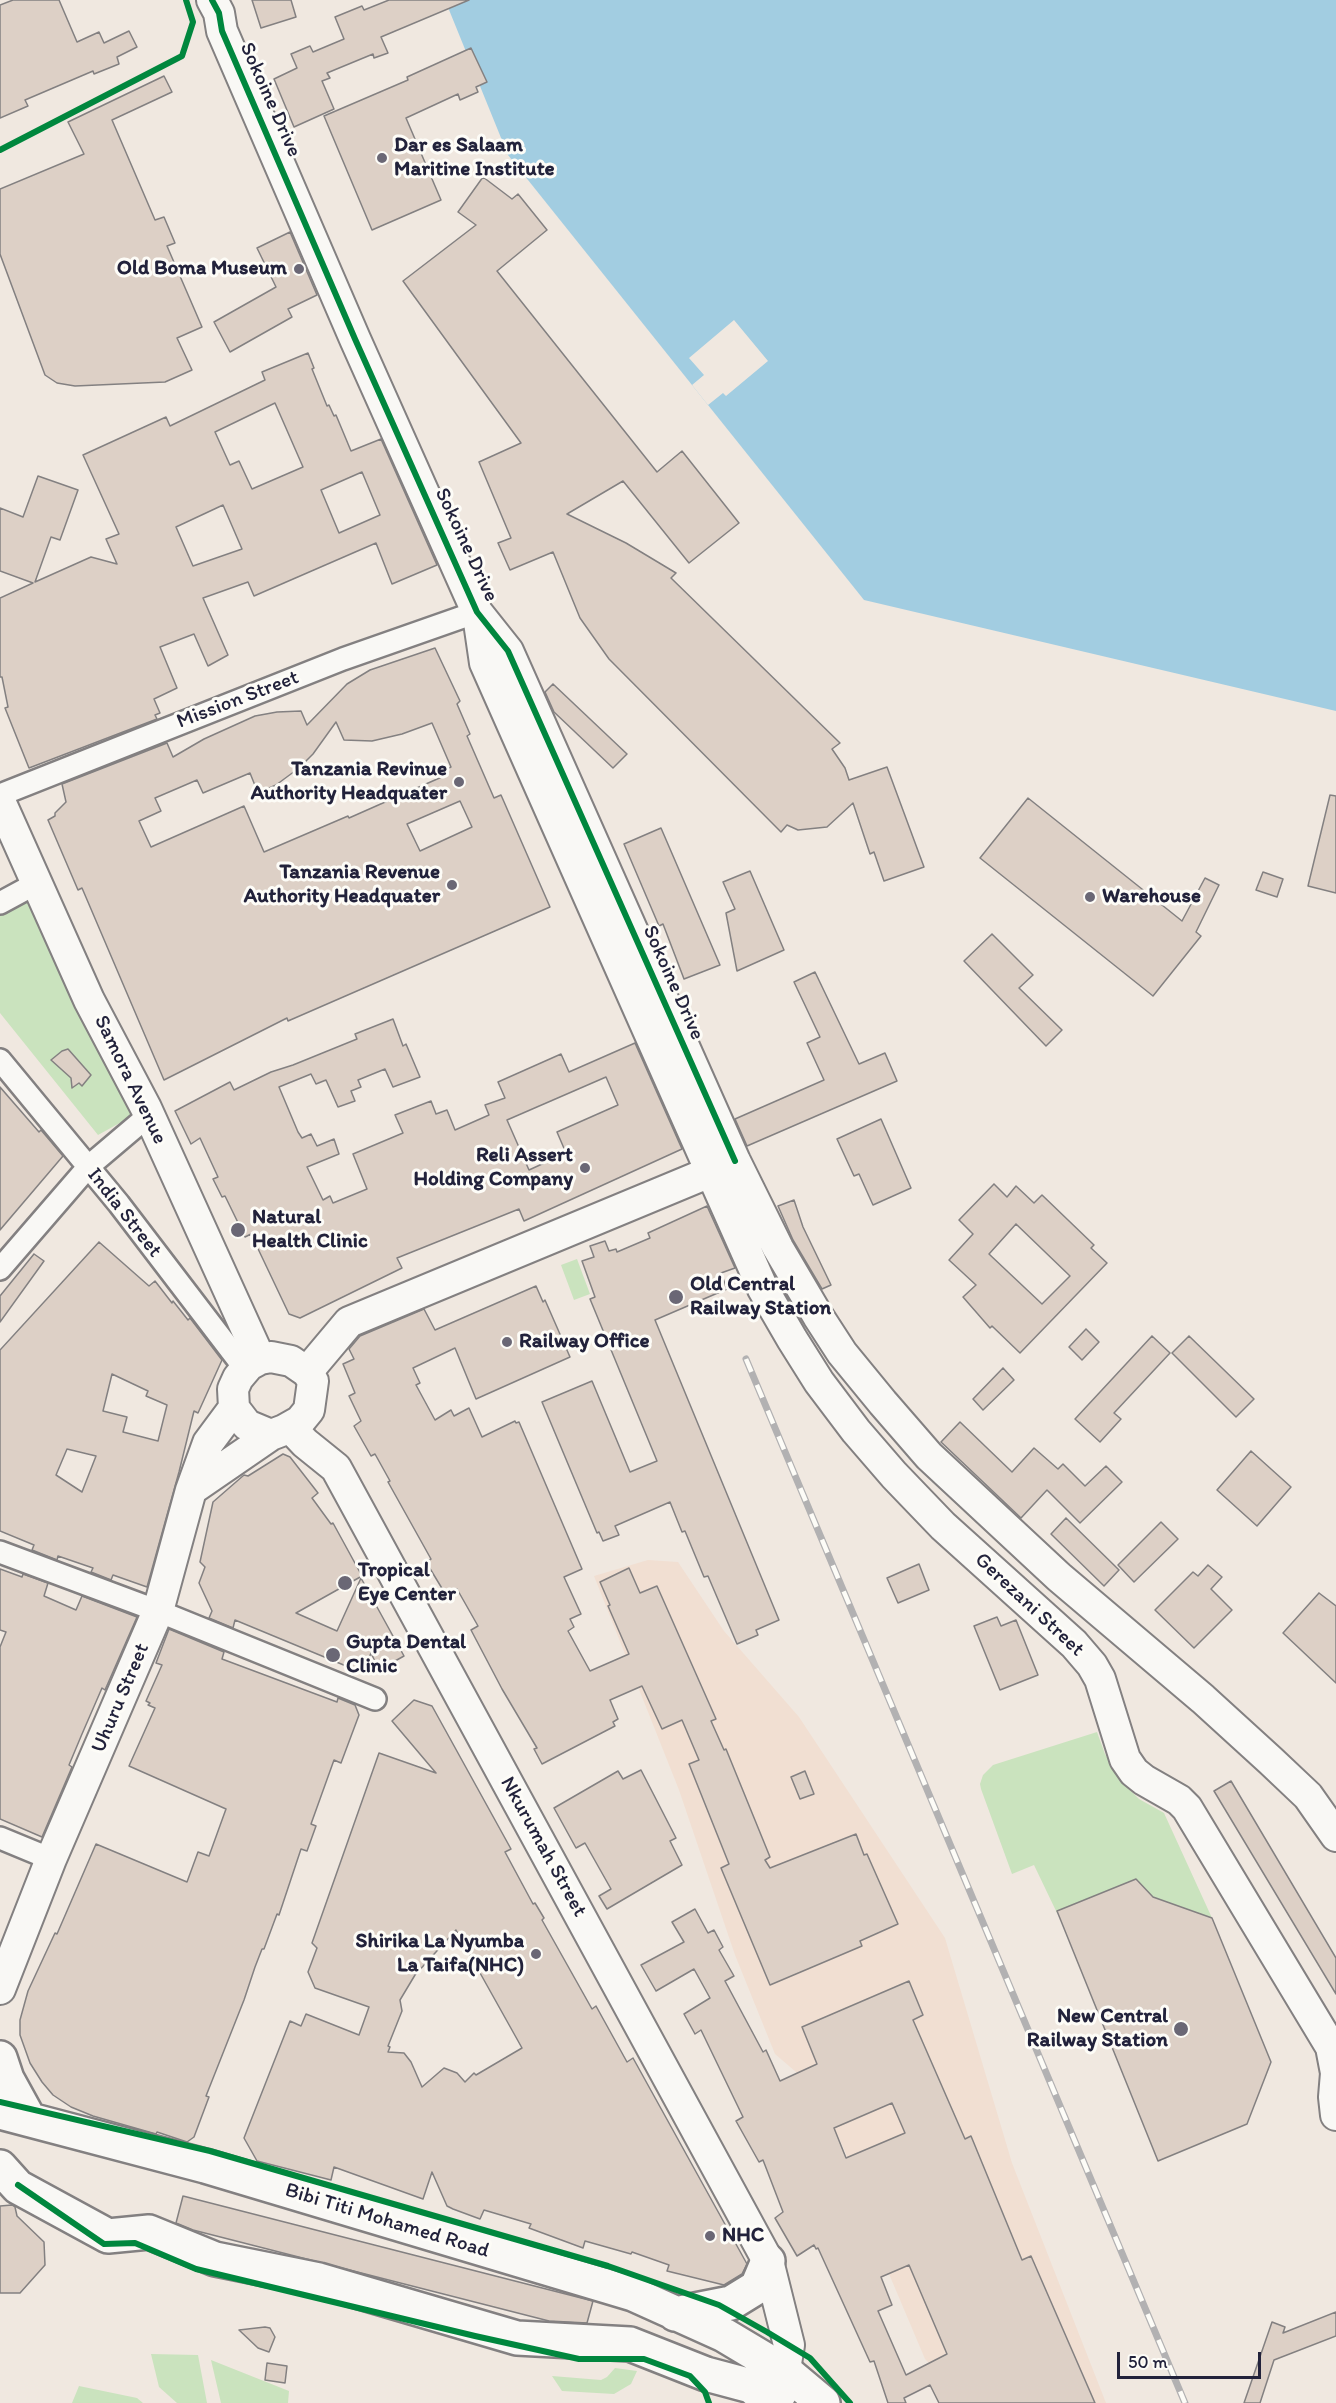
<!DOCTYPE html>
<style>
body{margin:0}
#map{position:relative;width:1336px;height:2403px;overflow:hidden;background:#f0e8e0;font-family:Itim,sans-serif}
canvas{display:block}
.scale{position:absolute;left:1117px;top:2352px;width:144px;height:27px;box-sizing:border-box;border:3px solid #22223b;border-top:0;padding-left:8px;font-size:18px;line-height:21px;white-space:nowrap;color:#22223b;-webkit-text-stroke:4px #fdfcf7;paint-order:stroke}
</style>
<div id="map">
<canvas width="1336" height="2403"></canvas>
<div class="scale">50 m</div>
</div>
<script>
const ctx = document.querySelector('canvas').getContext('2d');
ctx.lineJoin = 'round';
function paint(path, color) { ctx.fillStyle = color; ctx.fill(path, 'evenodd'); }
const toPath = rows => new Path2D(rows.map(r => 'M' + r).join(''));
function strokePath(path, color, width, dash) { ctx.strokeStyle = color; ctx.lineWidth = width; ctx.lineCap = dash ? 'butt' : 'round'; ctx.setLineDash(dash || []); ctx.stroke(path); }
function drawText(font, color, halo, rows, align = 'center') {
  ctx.font = font + ' Itim,sans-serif'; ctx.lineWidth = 6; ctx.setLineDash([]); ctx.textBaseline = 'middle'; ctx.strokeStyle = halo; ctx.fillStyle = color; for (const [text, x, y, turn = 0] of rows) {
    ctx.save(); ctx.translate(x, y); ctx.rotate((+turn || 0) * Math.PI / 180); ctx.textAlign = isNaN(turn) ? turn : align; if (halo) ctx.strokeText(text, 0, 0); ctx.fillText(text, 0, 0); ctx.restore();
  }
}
paint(toPath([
 [648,1560,678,1562,724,1631,799,1717,945,1938,1012,2163,1106,2403,952,2403,939,2373,925,2359,870,2229,878,2226,838,2136,796,2072,775,2054,735,1955,679,1790,594,1576]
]), '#f1dfd2');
paint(toPath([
 [30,893,136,1114,98,1135,0,1013,0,911],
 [577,1259,590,1294,574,1300,561,1265],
 [1097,1732,1105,1754,1120,1780,1139,1799,1164,1813,1212,1918,1153,1897,1136,1880,1057,1913,1034,1865,1012,1874,981,1789,980,1784,983,1775,993,1765],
 [151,2354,198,2355,207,2403,177,2403,159,2387],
 [211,2360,289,2391,288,2403,221,2403],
 [615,2368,637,2371,631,2384,614,2394,562,2391,552,2376,601,2380,607,2377],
 [79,2386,137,2398,143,2403,72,2403]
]), '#cae3be');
paint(toPath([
 [445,0,1336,0,1336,711,864,600,508,155]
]), '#a2cde1');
paint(toPath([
 [734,320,768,361,726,396,723,393,708,405,692,385,704,375,689,358]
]), '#f0e8e0');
const building = toPath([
 [13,0,59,0,77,42,99,32,104,43,129,31,137,47,117,57,119,64,94,74,93,71,25,100,28,106,0,118,0,5,13,0],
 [252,0,291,0,296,17,261,28,252,0],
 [389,0,469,0,381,37,388,53,374,58,373,54,327,73,330,78,322,81,334,109,294,127,274,79,297,68,291,54,310,46,313,52,344,39,335,17,362,6,364,10,389,0],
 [471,48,487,82,476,87,478,92,460,100,458,94,406,118,441,200,372,230,324,116,408,80,407,77,471,48],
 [164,76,172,92,112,120,155,220,164,217,175,243,167,246,202,327,177,338,192,370,165,382,75,386,57,383,45,375,0,254,0,189,84,154,68,122,164,76],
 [483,177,512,199,518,194,547,230,497,271,657,472,682,451,739,523,689,563,623,481,567,514,626,543,676,573,671,578,840,743,832,749,845,768,849,780,887,767,924,867,884,881,874,852,870,854,853,803,827,827,798,830,787,825,781,832,609,659,580,618,553,552,510,570,498,543,511,538,479,462,521,443,403,281,476,225,458,212,483,177],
 [290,232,317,295,288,309,292,317,230,352,214,322,276,287,257,248,290,232],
 [308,353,314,368,312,369,327,406,329,405,334,416,336,415,351,451,381,439,437,565,392,584,376,543,254,596,248,582,203,598,228,655,208,666,194,634,160,647,177,688,154,699,160,713,155,715,157,719,29,768,5,708,8,707,2,677,0,677,0,598,33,583,0,571,0,508,23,517,38,476,78,490,60,540,51,537,35,582,91,557,117,564,106,539,119,534,83,455,166,417,170,426,265,380,262,372,308,353],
 [275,403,303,467,252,489,239,461,230,465,215,432,275,403],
 [362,472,380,515,339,533,321,490,362,472],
 [223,505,242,549,193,566,176,527,223,505],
 [435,648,460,701,457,704,470,734,467,736,494,798,501,795,550,907,288,1021,287,1018,164,1080,82,888,78,890,48,820,55,816,55,813,66,802,62,784,167,743,173,757,204,739,255,716,277,712,301,711,307,725,347,684,370,670,435,648],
 [336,722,344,740,372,741,402,734,432,723,451,767,442,771,444,776,349,818,348,816,264,852,244,806,151,847,139,821,161,811,155,798,197,780,203,793,250,773,258,793,276,785,299,768,313,754,336,722],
 [460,801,472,827,420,851,407,824,460,801],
 [553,684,627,754,613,768,554,712,545,692,553,684],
 [1330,795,1336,796,1336,893,1308,886,1330,795],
 [1028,798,1182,921,1205,878,1219,885,1196,932,1201,936,1153,996,980,858,1028,798],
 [661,828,720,965,684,979,663,924,659,926,624,844,661,828],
 [750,871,784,950,737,971,726,913,735,909,723,882,750,871],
 [1263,872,1283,879,1277,897,1256,890,1263,872],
 [992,934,1033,975,1019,988,1062,1030,1046,1046,964,961,992,934],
 [815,972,859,1064,885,1053,897,1081,747,1146,735,1119,824,1080,807,1043,820,1037,794,982,815,972],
 [393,1019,403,1046,406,1044,420,1077,393,1087,385,1069,358,1080,361,1087,351,1091,355,1101,338,1107,326,1080,316,1084,311,1074,279,1087,298,1132,302,1138,311,1134,317,1146,334,1139,339,1154,307,1167,323,1200,330,1196,333,1203,367,1189,353,1154,403,1133,395,1115,431,1101,436,1114,447,1110,455,1130,489,1115,485,1105,505,1098,498,1082,561,1054,569,1072,635,1043,682,1149,524,1221,519,1209,397,1258,402,1268,300,1318,289,1314,251,1234,245,1237,225,1196,222,1197,213,1179,218,1177,200,1138,191,1144,175,1111,230,1082,234,1090,271,1072,293,1065,357,1039,355,1034,393,1019],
 [606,1077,618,1105,557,1132,566,1153,529,1170,507,1120,606,1077],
 [68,1049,91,1075,82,1086,79,1083,72,1088,71,1078,51,1060,62,1051,68,1049],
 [0,1087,39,1132,41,1130,63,1156,0,1230,0,1087],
 [881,1119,911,1188,873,1205,859,1174,854,1176,837,1139,881,1119],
 [994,1184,1007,1197,1016,1186,1034,1203,1042,1195,1094,1245,1091,1248,1107,1263,1020,1353,992,1326,990,1328,963,1297,976,1285,949,1260,973,1234,959,1220,994,1184],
 [1016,1224,1070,1276,1042,1304,989,1254,1016,1224],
 [794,1200,803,1227,831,1285,822,1289,793,1240,778,1206,794,1200],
 [707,1206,735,1268,721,1273,727,1289,655,1320,779,1620,756,1630,758,1635,737,1644,708,1576,704,1577,685,1531,682,1532,670,1502,615,1526,619,1535,603,1541,599,1532,597,1533,542,1402,592,1381,630,1472,657,1461,590,1299,595,1297,582,1261,594,1257,590,1246,605,1241,609,1251,616,1249,617,1252,650,1238,648,1233,707,1206],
 [99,1242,149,1286,155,1281,172,1303,173,1301,188,1320,190,1318,222,1360,198,1413,194,1411,179,1472,147,1587,113,1575,111,1580,91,1572,93,1568,58,1556,57,1560,32,1550,34,1545,0,1531,0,1350,99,1242],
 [112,1374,148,1391,146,1396,167,1405,158,1441,123,1432,127,1417,103,1411,112,1374],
 [67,1449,96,1456,82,1492,56,1475,67,1449],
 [34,1254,44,1261,0,1322,0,1296,34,1254],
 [536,1286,543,1302,545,1300,570,1357,476,1399,455,1348,413,1368,420,1383,416,1385,435,1420,451,1410,454,1416,469,1408,482,1437,515,1421,516,1423,519,1422,582,1569,564,1577,581,1614,570,1619,574,1627,568,1631,590,1671,629,1654,608,1606,610,1605,600,1582,629,1568,640,1593,657,1586,716,1719,711,1721,724,1750,726,1749,770,1857,765,1860,770,1868,856,1834,864,1855,867,1854,898,1924,860,1941,862,1946,770,1985,721,1868,729,1864,689,1764,699,1760,682,1720,662,1729,642,1686,610,1700,618,1719,613,1722,615,1726,542,1764,534,1749,537,1748,502,1689,471,1630,478,1626,457,1589,446,1595,426,1562,431,1559,388,1482,390,1481,375,1454,371,1456,354,1426,361,1421,349,1396,355,1393,343,1364,354,1359,349,1349,360,1336,424,1309,435,1330,536,1286],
 [1086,1329,1099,1342,1082,1360,1069,1347,1086,1329],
 [1152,1336,1170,1353,1114,1413,1121,1419,1100,1442,1075,1419,1152,1336],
 [1189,1336,1254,1399,1236,1417,1172,1353,1189,1336],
 [1003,1368,1014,1380,983,1410,973,1399,1003,1368],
 [960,1422,1012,1472,1034,1448,1058,1469,1063,1464,1085,1486,1106,1466,1122,1482,1080,1523,1047,1490,1021,1518,941,1442,960,1422],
 [1251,1451,1291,1487,1257,1526,1217,1490,1251,1451],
 [283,1454,290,1457,318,1493,312,1498,331,1524,333,1523,362,1576,296,1613,337,1631,361,1578,404,1656,379,1670,371,1653,363,1673,235,1620,233,1628,209,1618,212,1611,199,1583,205,1567,200,1562,213,1502,244,1475,248,1476,283,1454],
 [1066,1518,1119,1570,1104,1586,1051,1534,1066,1518],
 [1161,1522,1178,1539,1134,1582,1118,1565,1161,1522],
 [919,1564,929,1590,898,1603,887,1578,919,1564],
 [1208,1565,1222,1577,1211,1589,1232,1610,1194,1648,1155,1610,1193,1572,1198,1576,1208,1565],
 [0,1569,22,1577,23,1574,48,1583,44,1596,76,1610,82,1596,137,1617,105,1690,102,1688,82,1734,69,1765,72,1767,42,1837,0,1819,0,1647,6,1632,0,1630,0,1569],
 [1319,1593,1336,1606,1336,1683,1283,1633,1319,1593],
 [997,1617,1001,1626,1016,1620,1038,1675,1000,1690,974,1626,997,1617],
 [169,1629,224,1652,222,1659,337,1702,338,1698,355,1705,359,1715,341,1763,334,1760,311,1824,316,1826,307,1851,301,1849,279,1915,277,1914,264,1949,262,1949,255,1967,244,2000,206,2096,209,2097,194,2137,187,2142,157,2132,156,2134,93,2116,71,2107,53,2095,42,2082,30,2063,20,2035,20,2020,28,1991,55,1933,57,1934,96,1844,187,1882,198,1852,209,1856,226,1809,129,1766,155,1708,148,1705,150,1703,146,1701,162,1665,156,1663,169,1629],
 [414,1700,432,1706,511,1849,505,1852,533,1904,535,1903,544,1918,542,1920,592,2009,596,2006,627,2062,633,2058,747,2264,742,2274,724,2285,667,2271,669,2265,632,2252,631,2254,585,2241,583,2248,529,2228,531,2224,484,2210,480,2219,453,2209,447,2206,432,2172,423,2199,334,2167,331,2180,257,2161,244,2138,290,2021,301,2026,306,2014,359,2035,369,2007,315,1988,308,1972,317,1948,312,1943,379,1753,436,1773,392,1721,414,1700],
 [456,1930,522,2048,476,2075,474,2073,465,2082,457,2073,444,2068,422,2087,411,2062,404,2053,388,2052,390,2047,388,2046,402,2011,400,2000,415,1975,456,1930],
 [641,1770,676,1838,670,1841,682,1865,607,1909,599,1896,611,1889,585,1843,576,1848,554,1808,618,1771,623,1779,641,1770],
 [805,1771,814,1794,800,1799,791,1777,805,1771],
 [1231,1781,1336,1958,1336,1994,1214,1791,1231,1781],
 [1136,1879,1153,1897,1212,1918,1271,2062,1247,2124,1158,2161,1057,1911,1136,1879],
 [695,1909,708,1933,714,1930,723,1947,719,1950,734,1976,725,1981,763,2052,766,2050,780,2081,817,2064,802,2027,909,1981,923,2015,913,2020,965,2139,971,2136,1022,2260,1031,2256,1095,2403,939,2403,930,2385,904,2398,906,2403,888,2403,874,2361,870,2362,818,2248,816,2249,814,2245,797,2256,775,2218,783,2212,763,2160,759,2162,736,2121,743,2117,701,2030,695,2034,684,2014,710,1998,694,1969,656,1991,641,1965,684,1942,672,1922,695,1909],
 [892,2103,905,2133,846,2158,834,2128,892,2103],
 [909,2265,947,2354,906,2375,878,2311,892,2305,881,2277,909,2265],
 [183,2196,593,2301,587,2323,549,2321,193,2230,176,2223,183,2196],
 [12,2205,15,2207,17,2216,44,2242,45,2265,20,2293,0,2293,0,2206,12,2205],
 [1336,2312,1336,2336,1274,2360,1260,2403,1244,2403,1272,2322,1285,2327,1283,2333,1336,2312],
 [265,2327,270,2328,275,2337,269,2352,258,2348,239,2330,265,2327],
 [267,2363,287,2366,285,2383,265,2380,267,2363]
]);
paint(building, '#ddd0c6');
strokePath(building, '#838081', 1.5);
const street = toPath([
 [0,795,343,659,477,612],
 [0,903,37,883],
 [0,1060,119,1204,245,1369],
 [0,1269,89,1166,148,1116],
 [0,1552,158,1611,375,1699],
 [0,1838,51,1859]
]);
const secondary = toPath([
 [212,0,219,13,222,31,355,339,477,612,508,651,735,1161,778,1248,818,1316,842,1353,883,1403,929,1456,1059,1577,1203,1699,1271,1761,1308,1796,1336,1836],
 [478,615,485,663,763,1289,792,1339,819,1382,856,1431,894,1475,943,1526,1074,1644,1092,1665,1100,1679,1125,1759,1134,1772,1144,1780,1179,1800,1187,1808,1331,2047,1336,2073,1334,2097,1336,2115],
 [0,801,89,1000,146,1108,260,1359],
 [271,1357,291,1361,307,1372,313,1381,309,1410,300,1421,284,1430,271,1435,247,1425,237,1412,234,1408,233,1389,238,1378,249,1365,260,1359,271,1357],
 [307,1372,349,1322,727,1165],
 [290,1427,305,1443,336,1468,768,2261,789,2345,781,2394],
 [191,1490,271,1435],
 [0,1989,51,1859,158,1611,191,1490,208,1443,234,1408]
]);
const highway = toPath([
 [0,2058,7,2079,29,2119],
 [0,2112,205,2166,633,2294,724,2335,786,2372,823,2403],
 [0,2167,18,2187,108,2236,149,2232,215,2259,319,2280,517,2338,630,2344,706,2374,751,2386,771,2403],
 [675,2314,731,2303,757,2287,768,2261]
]);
strokePath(street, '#838081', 26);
strokePath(secondary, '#838081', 34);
strokePath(highway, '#838081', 38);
strokePath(street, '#f9f8f5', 21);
strokePath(secondary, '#f9f8f5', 30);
strokePath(highway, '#f9f8f5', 33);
const rail = toPath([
 [746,1359,1185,2403]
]);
strokePath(rail, '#b2b1b2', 7);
strokePath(rail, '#fdfcf7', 4.5, [14]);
strokePath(toPath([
 [212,0,219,13,222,31,355,339,477,612,508,651,735,1161],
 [0,150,182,56,193,22,186,0],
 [0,2102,210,2151,608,2266,719,2305,767,2332,810,2358,850,2403],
 [18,2185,104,2244,135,2243,196,2269,475,2336,579,2359,644,2359,690,2376,705,2392,709,2403]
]), '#00873e', 6);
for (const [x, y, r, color] of [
 [382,158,6,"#6a6775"],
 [299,269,6,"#6a6775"],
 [459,782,6,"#6a6775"],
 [452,885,6,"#6a6775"],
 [1090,897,6,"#6a6775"],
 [585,1168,6,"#6a6775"],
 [238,1230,8,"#6a6775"],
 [676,1297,8,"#6a6775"],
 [507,1342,6,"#6a6775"],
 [345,1583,8,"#6a6775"],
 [333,1655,8,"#6a6775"],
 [536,1954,6,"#6a6775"],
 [1181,2029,8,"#6a6775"],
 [710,2236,6,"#6a6775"]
]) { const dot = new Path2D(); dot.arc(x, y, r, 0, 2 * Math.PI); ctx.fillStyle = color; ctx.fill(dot); strokePath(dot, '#fdfcf7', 2); }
drawText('21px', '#22223b', '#fdfcf7', [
 ["Sokoine Drive",270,100,66],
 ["Sokoine Drive",466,545,65],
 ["Mission Street",238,700,-21],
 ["Sokoine Drive",673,983,66],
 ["Samora Avenue",130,1080,64],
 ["India Street",124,1213,52],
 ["Gerezani Street",1029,1605,43],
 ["Uhuru Street",121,1698,-67],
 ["Nkurumah Street",543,1847,61],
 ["Bibi Titi Mohamed Road",387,2221,17]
]);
drawText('bold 21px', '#22223b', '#fdfcf7', [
 ["Dar es Salaam",394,146],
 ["Maritine Institute",394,170],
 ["Old Boma Museum",287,269,"right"],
 ["Tanzania Revinue",447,770,"right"],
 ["Authority Headquater",447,794,"right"],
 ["Tanzania Revenue",440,873,"right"],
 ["Authority Headquater",440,897,"right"],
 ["Warehouse",1102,897],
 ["Reli Assert",573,1156,"right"],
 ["Holding Company",573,1180,"right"],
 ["Natural",252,1218],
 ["Health Clinic",252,1242],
 ["Old Central",690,1285],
 ["Railway Station",690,1309],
 ["Railway Office",519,1342],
 ["Tropical",358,1571],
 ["Eye Center",358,1595],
 ["Gupta Dental",346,1643],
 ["Clinic",346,1667],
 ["Shirika La Nyumba",524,1942,"right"],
 ["La Taifa(NHC)",524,1966,"right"],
 ["New Central",1168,2017,"right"],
 ["Railway Station",1168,2041,"right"],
 ["NHC",722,2236]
], 'left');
</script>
